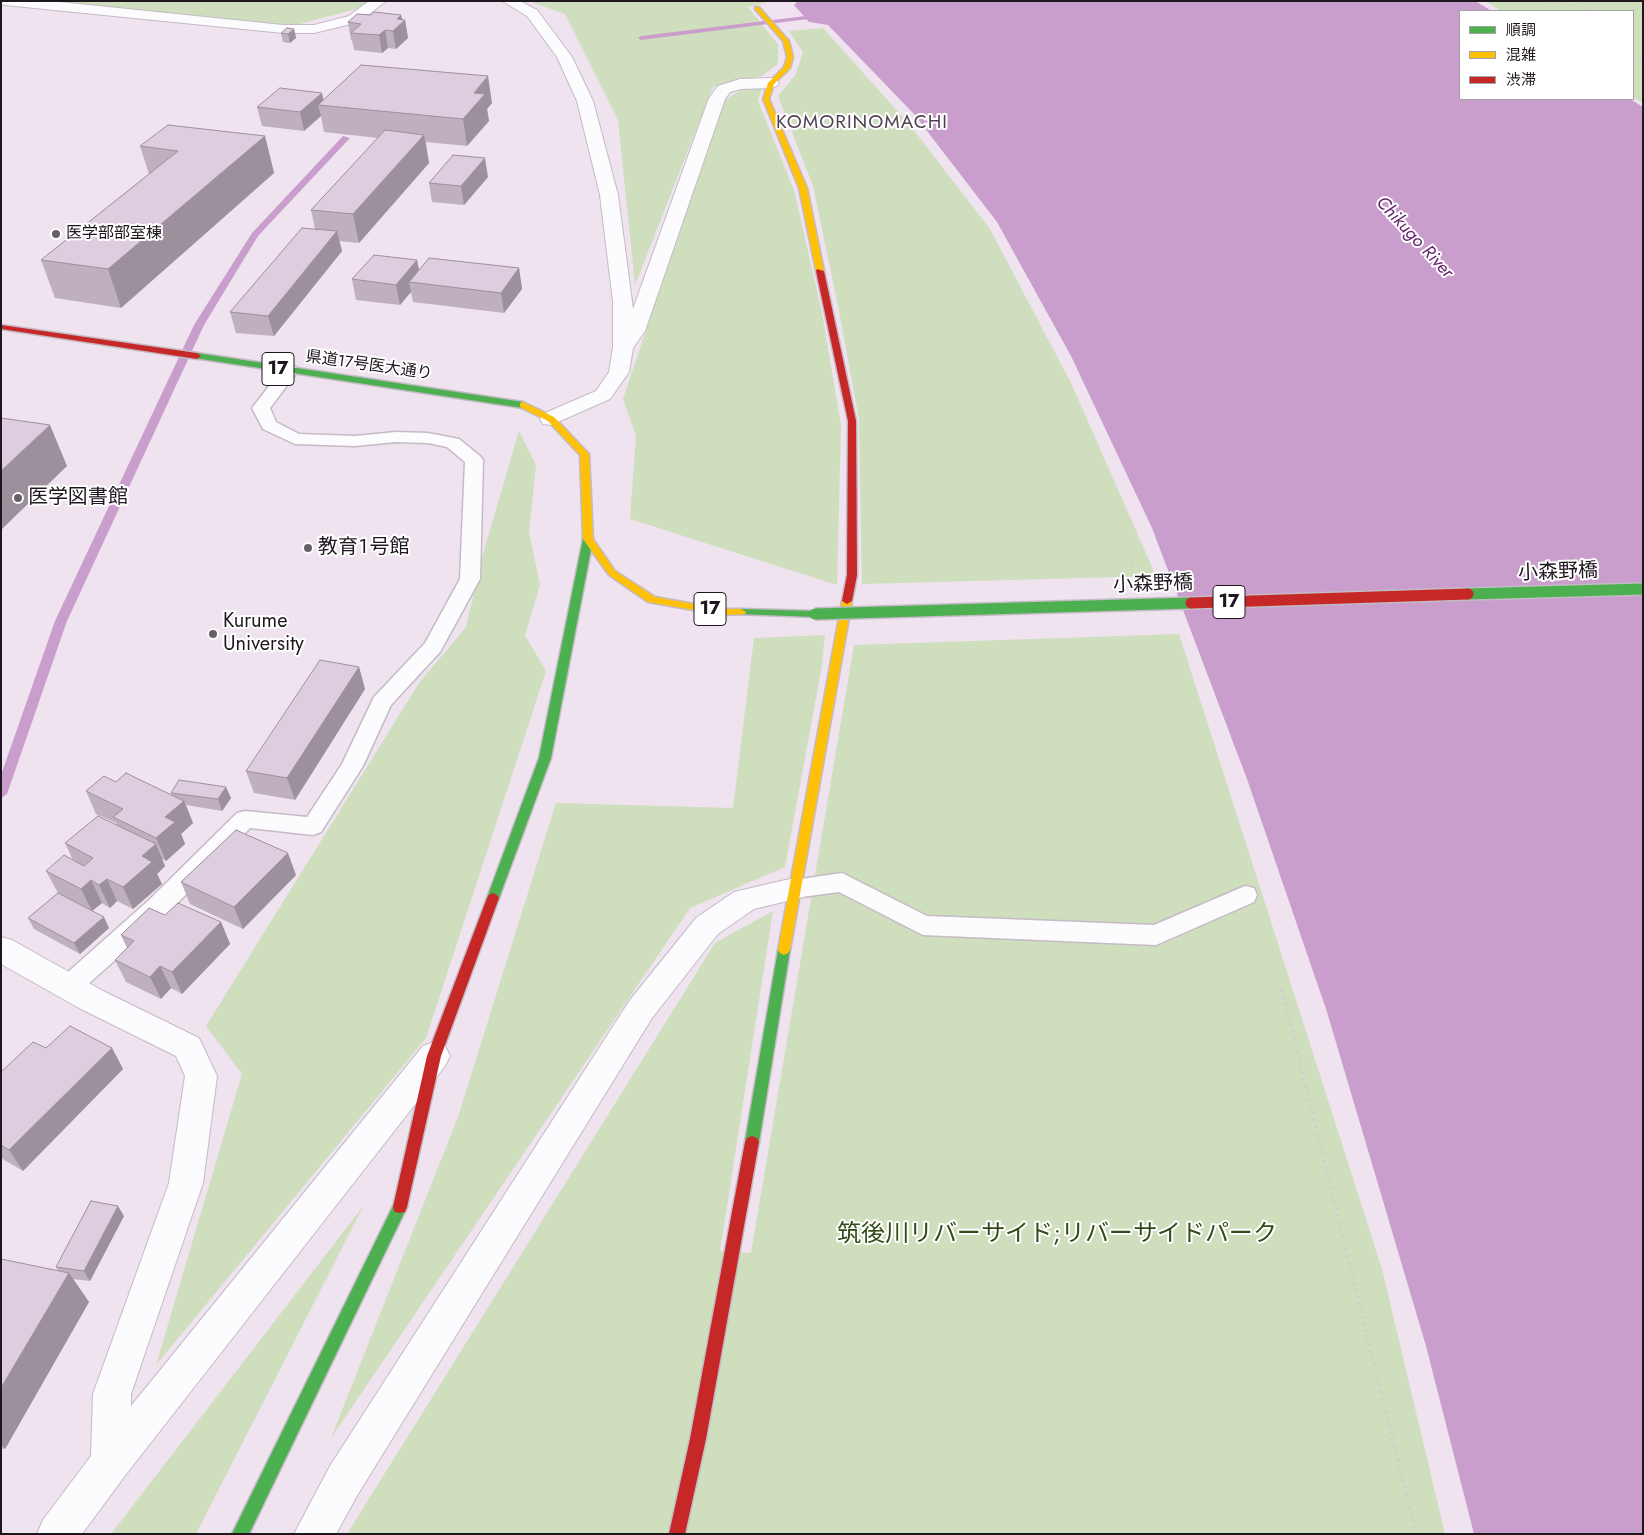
<!DOCTYPE html>
<meta charset="utf-8">
<style>
body{margin:0}
#map{position:relative;width:1644px;height:1535px;overflow:hidden;background:#eee3ef;font-family:Jost,"Noto Sans JP",sans-serif}
canvas{display:block}
.frame{position:absolute;inset:0;border:2px solid #1f171f;pointer-events:none}
.legend{position:absolute;left:1459px;top:10px;width:175px;height:90px;box-sizing:border-box;background:#fff;border:1px solid #a5a2a5;margin:0;padding:6px 9px;list-style:none;font-size:15px;color:#1f171f}
.legend li{display:flex;align-items:center;gap:10px;height:25px}
.legend b{width:25px;border:1px solid #a5a2a5}
</style>
<div id="map">
<canvas width="1644" height="1535"></canvas>
<div class="frame"></div>
<ul class="legend">
<li><b style="height:6px;background:#4caf50"></b>順調</li>
<li><b style="height:6px;background:#ffc107"></b>混雑</li>
<li><b style="height:6px;background:#c62828"></b>渋滞</li>
</ul>
</div>
<script>
const ctx = document.querySelector('canvas').getContext('2d');
ctx.lineJoin = 'round';
function paint(path, color) { ctx.fillStyle = color; ctx.fill(path, 'evenodd'); }
const toPath = rows => new Path2D(rows.map(r => 'M' + r).join(''));
function strokePath(path, color, width, dash) { ctx.strokeStyle = color; ctx.lineWidth = width; ctx.lineCap = dash ? 'butt' : 'round'; ctx.setLineDash(dash || []); ctx.stroke(path); }
function drawText(font, color, halo, rows, align = 'center') {
  ctx.font = font + ' Jost,"Noto Sans JP",sans-serif'; ctx.lineWidth = 4; ctx.setLineDash([]); ctx.textBaseline = 'middle'; ctx.strokeStyle = halo; ctx.fillStyle = color; for (const [text, x, y, turn = 0] of rows) {
    ctx.save(); ctx.translate(x, y); ctx.rotate((+turn || 0) * Math.PI / 180); ctx.textAlign = isNaN(turn) ? turn : align; if (halo) ctx.strokeText(text, 0, 0); ctx.fillText(text, 0, 0); ctx.restore();
  }
}
paint(toPath([
 [42,1,370,1,360,8,292,26],
 [528,1,771,1,748,7,778,44,778,64,762,76,713,87,635,285,618,120,565,14],
 [1486,1,1643,1,1643,103,1633,97,1633,11,1501,11],
 [823,28,909,124,990,229,1072,385,1156,576,862,584,859,419,838,306,813,186,778,96,796,74,803,52,789,31],
 [762,87,758,101,794,190,822,313,841,425,837,585,630,519,636,436,623,399,723,101,741,90],
 [519,431,536,465,529,532,540,585,525,635,546,671,426,1038,156,1365,242,1074,206,1026,419,683,466,627,483,554],
 [1179,634,1382,1269,1445,1534,347,1534,715,943,773,911,720,1251,751,1253,854,645],
 [825,635,822,665,785,867,690,908,331,1438,458,1117,556,803,733,808,754,638],
 [364,1205,196,1534,111,1534]
]), '#cfdebd');
paint(toPath([
 [798,1,1475,1,1492,11,1460,11,1460,99,1630,99,1643,107,1643,1534,1474,1534,1426,1346,1327,1012,1247,779,1152,528,1071,356,997,222,914,114,828,25,809,22,794,5]
]), '#c99ecc');
paint(toPath([
 [822,14,825,16,824,17,641,40,638,38,641,36,822,14],
 [343,136,350,138,258,236,204,325,67,621,7,794,1,798,1,775,55,621,194,325,252,233,343,136]
]), '#c99ecc');
const lane = toPath([
 [290,366,296,367,298,371,270,408,276,422,299,434,355,436,396,432,428,433,459,439,480,456,483,460,480,579,440,652,391,705,363,766,321,832,313,835,250,828,167,914,77,994,68,997,59,994,55,987,59,980,149,900,237,813,245,811,307,817,342,764,374,697,425,643,460,579,465,462,447,447,428,443,396,442,355,446,295,444,263,429,252,408,284,367,290,366],
 [842,873,927,916,1154,925,1245,886,1254,888,1257,895,1254,902,1156,945,923,935,839,892,794,898,785,896,782,889,785,882,794,880,842,873]
]);
const street = toPath([
 [1,1,50,1,283,25,314,25,349,16,369,1,386,1,359,22,314,33,283,33,5,5,1,4,1,1],
 [502,1,520,1,537,10,572,57,593,101,618,195,633,309,709,98,718,86,740,79,771,78,777,80,779,83,777,86,771,88,741,89,730,92,725,99,645,331,633,348,629,372,610,399,551,425,543,424,540,419,543,414,596,391,609,372,613,347,613,302,600,195,577,101,557,57,527,16,502,1],
 [794,878,804,881,809,889,804,897,754,909,718,934,652,1018,358,1494,336,1534,294,1534,330,1466,630,1000,696,918,734,892,794,878],
 [1,937,12,940,103,991,199,1038,217,1076,203,1183,131,1394,131,1406,423,1046,434,1042,445,1046,450,1056,445,1066,124,1477,82,1534,37,1534,43,1520,91,1456,93,1394,169,1183,185,1076,176,1056,81,1009,1,964,1,937]
]);
const fast = toPath([
 [197,353,523,402,527,405,523,408,194,358,194,354,197,353],
 [588,536,593,539,551,758,499,898,497,901,493,903,489,901,487,898,539,758,583,539,588,536],
 [741,609,815,611,820,614,815,617,737,614,736,612,741,609],
 [784,945,788,947,790,950,759,1142,757,1146,752,1148,747,1146,745,1142,778,950,780,947,784,945],
 [400,1201,405,1202,407,1207,249,1534,232,1534,395,1202,400,1201]
]);
const slow = toPath([
 [755,7,759,7,789,41,793,57,790,68,774,84,769,99,807,188,824,271,823,273,816,271,799,188,763,99,768,83,784,67,787,57,783,41,755,9,755,7],
 [523,402,554,417,589,454,593,539,615,571,655,597,722,609,741,609,746,612,745,614,722,615,648,602,609,575,583,539,580,455,548,421,520,407,520,403,523,402],
 [847,598,852,601,790,950,788,953,784,955,780,953,778,950,842,601,847,598]
]);
const jam = toPath([
 [817,269,824,271,856,421,857,575,852,601,847,604,842,601,847,575,848,421,816,271,817,269],
 [1,325,197,353,201,356,197,359,1,329,1,325],
 [493,893,497,895,499,898,441,1056,407,1207,405,1212,400,1213,395,1212,393,1207,427,1056,487,898,489,895,493,893],
 [752,1136,757,1138,759,1142,706,1439,685,1534,669,1534,690,1439,745,1142,747,1138,752,1136]
]);
strokePath(lane, '#c4bbc5', 3);
strokePath(street, '#c4bbc5', 2);
strokePath(fast, '#c4bbc5', 3);
strokePath(slow, '#c4bbc5', 3);
strokePath(jam, '#c4bbc5', 3);
strokePath(toPath([
 [1539,1,1585,7,1591,11],
 [1622,1,1643,12],
 [816,44,830,47,906,130,981,229,991,249],
 [1633,57,1643,64]
]), '#d0ced0', 2, [0.5, 2.5]);
strokePath(toPath([
 [991,248,1062,386,1134,568]
]), '#d0ced0', 2.5, [1, 3]);
strokePath(toPath([
 [1159,640,1235,867],
 [1256,924,1282,991]
]), '#d0ced0', 3, [1, 4]);
strokePath(toPath([
 [1282,990,1416,1534]
]), '#d0ced0', 4, [2, 5]);
paint(lane, '#fcfbfd');
paint(street, '#fcfbfd');
paint(fast, '#4caf50');
paint(slow, '#ffc107');
paint(jam, '#c62828');
const fastBridge = toPath([
 [1468,594,1643,589],
 [815,614,1191,603]
]);
const jamBridge = toPath([
 [1191,603,1468,594]
]);
strokePath(fastBridge, '#c4bbc5', 14, []);
strokePath(jamBridge, '#c4bbc5', 14, []);
strokePath(fastBridge, '#4caf50', 11);
strokePath(jamBridge, '#c62828', 11);
paint(toPath([
 [371,15,401,15,402,20,405,20,408,38,396,49,388,48,382,53,354,50,352,40,351,40,348,22],
 [294,29,296,38,290,43,283,42,281,33],
 [324,100,492,103,487,109,489,121,467,146,426,142,429,163,359,243,339,241,342,251,274,336,236,333,230,312,315,229,311,210,378,138,324,132,321,116,304,131,262,126,257,107],
 [265,136,274,173,121,308,55,298,41,260,149,174,140,146],
 [488,177,464,205,432,202,429,183],
 [417,260,419,270,519,268,522,289,504,313,413,302,411,292,400,305,356,300,352,279],
 [359,667,365,689,295,800,254,793,246,771],
 [116,782,172,795,171,793,231,798,222,811,186,805,193,823,181,834,185,844,166,861,162,859,165,866,157,874,162,884,133,909,117,901,110,908,102,903,92,911,109,928,80,954,34,929,28,918,58,893,46,871,73,860,65,843,117,825,116,823,96,814,86,791],
 [296,875,243,929,190,904,181,882],
 [165,915,221,922,230,944,182,994,171,988,161,999,126,982,115,960,127,948,121,935],
 [46,1048,112,1048,123,1069,23,1171,1,1158,1,1072],
 [124,1216,90,1281,73,1279,89,1302,5,1449,1,1448,1,1259,58,1271,56,1267]
]), '#bfb0c0');
paint(toPath([
 [401,15,403,22,405,20,408,38,396,49,393,31,397,19],
 [294,29,296,38,290,43,288,34],
 [385,30,388,48,382,53,379,35],
 [488,76,492,103,487,109,489,121,467,146,463,119,474,93],
 [322,93,325,106,318,105,321,116,304,131,300,112],
 [424,135,429,163,359,243,353,214],
 [265,136,274,173,121,308,108,269],
 [485,158,488,177,464,205,461,186],
 [337,231,342,251,274,336,268,316],
 [417,260,421,280,409,282,411,292,400,305,396,285],
 [519,268,522,289,504,313,501,293],
 [50,425,67,466,1,530,1,471],
 [359,667,365,689,295,800,287,778],
 [226,787,231,798,222,811,218,799],
 [184,801,193,823,181,834,185,844,166,861,156,838,165,817],
 [156,844,165,866,157,874,162,884,133,909,123,887,142,856],
 [288,853,296,875,243,929,234,907],
 [107,879,117,901,110,908,99,885],
 [91,880,102,903,92,911,81,889],
 [104,917,109,928,80,954,74,943],
 [221,922,230,944,182,994,172,972],
 [160,966,171,988,161,999,150,977],
 [112,1048,123,1069,23,1171,9,1150],
 [118,1206,124,1216,90,1281,84,1271],
 [69,1273,89,1302,5,1449,1,1444,1,1388]
]), '#9b909c');
const building = toPath([
 [374,12,401,15,397,19,405,20,393,31,385,30,379,35,351,33,361,24,348,22,357,14,371,15,374,12],
 [287,28,294,29,288,34,281,33,287,28],
 [361,65,488,76,474,93,485,94,463,119,318,105,361,65],
 [280,88,322,93,300,112,257,107,280,88],
 [168,125,265,136,108,269,41,260,178,151,140,146,168,125],
 [385,130,424,135,353,214,311,210,385,130],
 [453,155,485,158,461,186,429,183,453,155],
 [302,228,337,231,268,316,230,312,302,228],
 [374,255,417,260,396,285,352,279,374,255],
 [429,258,519,268,501,293,409,282,429,258],
 [1,418,50,425,1,471,1,418],
 [320,660,359,667,287,778,246,771,320,660],
 [126,773,184,801,165,817,175,822,156,838,113,817,123,809,86,791,104,776,116,782,126,773],
 [179,780,226,787,218,799,171,793,179,780],
 [98,816,156,844,142,856,152,862,123,887,107,879,99,885,91,880,81,889,46,871,64,855,84,866,93,858,65,843,98,816],
 [236,830,288,853,234,907,181,882,236,830],
 [58,893,104,917,74,943,28,918,58,893],
 [178,903,221,922,172,972,160,966,150,977,115,960,134,941,121,935,149,908,165,915,178,903],
 [70,1026,112,1048,9,1150,1,1145,1,1072,33,1042,46,1048,70,1026],
 [91,1201,118,1206,84,1271,56,1267,91,1201],
 [1,1259,69,1273,1,1388,1,1259]
]);
paint(building, '#decddf');
strokePath(building, '#9b909c', 1);
for (const [x, y, r, color] of [
 [56,234,5,"#675e68"],
 [18,498,5,"#675e68"],
 [308,548,5,"#675e68"],
 [213,634,5,"#675e68"]
]) { const dot = new Path2D(); dot.arc(x, y, r, 0, 2 * Math.PI); ctx.fillStyle = color; ctx.fill(dot); strokePath(dot, '#fff', 2); }
drawText('16px', '#1f171f', '#fff', [
 ["医学部部室棟",66,234]
], 'left');
drawText('16px', '#1f171f', '#fff', [
 ["県道17号医大通り",369,366,8]
]);
drawText('italic 18px', '#66226c', '#fff', [
 ["Chikugo River",1414,238,47]
]);
ctx.letterSpacing = '1px';
drawText('19px', '#503f51', '#fff', [
 ["KOMORINOMACHI",862,123]
]);
ctx.letterSpacing = '0px';
for (const [x, y, w] of [
 [278,369,32],
 [1229,602,32],
 [710,609,32]
]) { const box = new Path2D(); box.roundRect(x - w / 2, y - 16.5, w, 33, 4); ctx.fillStyle = '#fff'; ctx.fill(box); strokePath(box, '#1f171f', 1); }
drawText('bold 19px', '#1f171f', null, [
 ["17",278,369],
 ["17",1229,602],
 ["17",710,609]
]);
drawText('20px', '#1f171f', '#fff', [
 ["医学図書館",28,498],
 ["教育１号館",318,548],
 ["Kurume",223,622],
 ["University",223,645]
], 'left');
drawText('20px', '#1f171f', '#fff', [
 ["小森野橋",1558,573,-2],
 ["小森野橋",1153,585,-2]
]);
drawText('24px', '#334b18', '#fff', [
 ["筑後川リバーサイド;リバーサイドパーク",1057,1235]
]);
</script>
